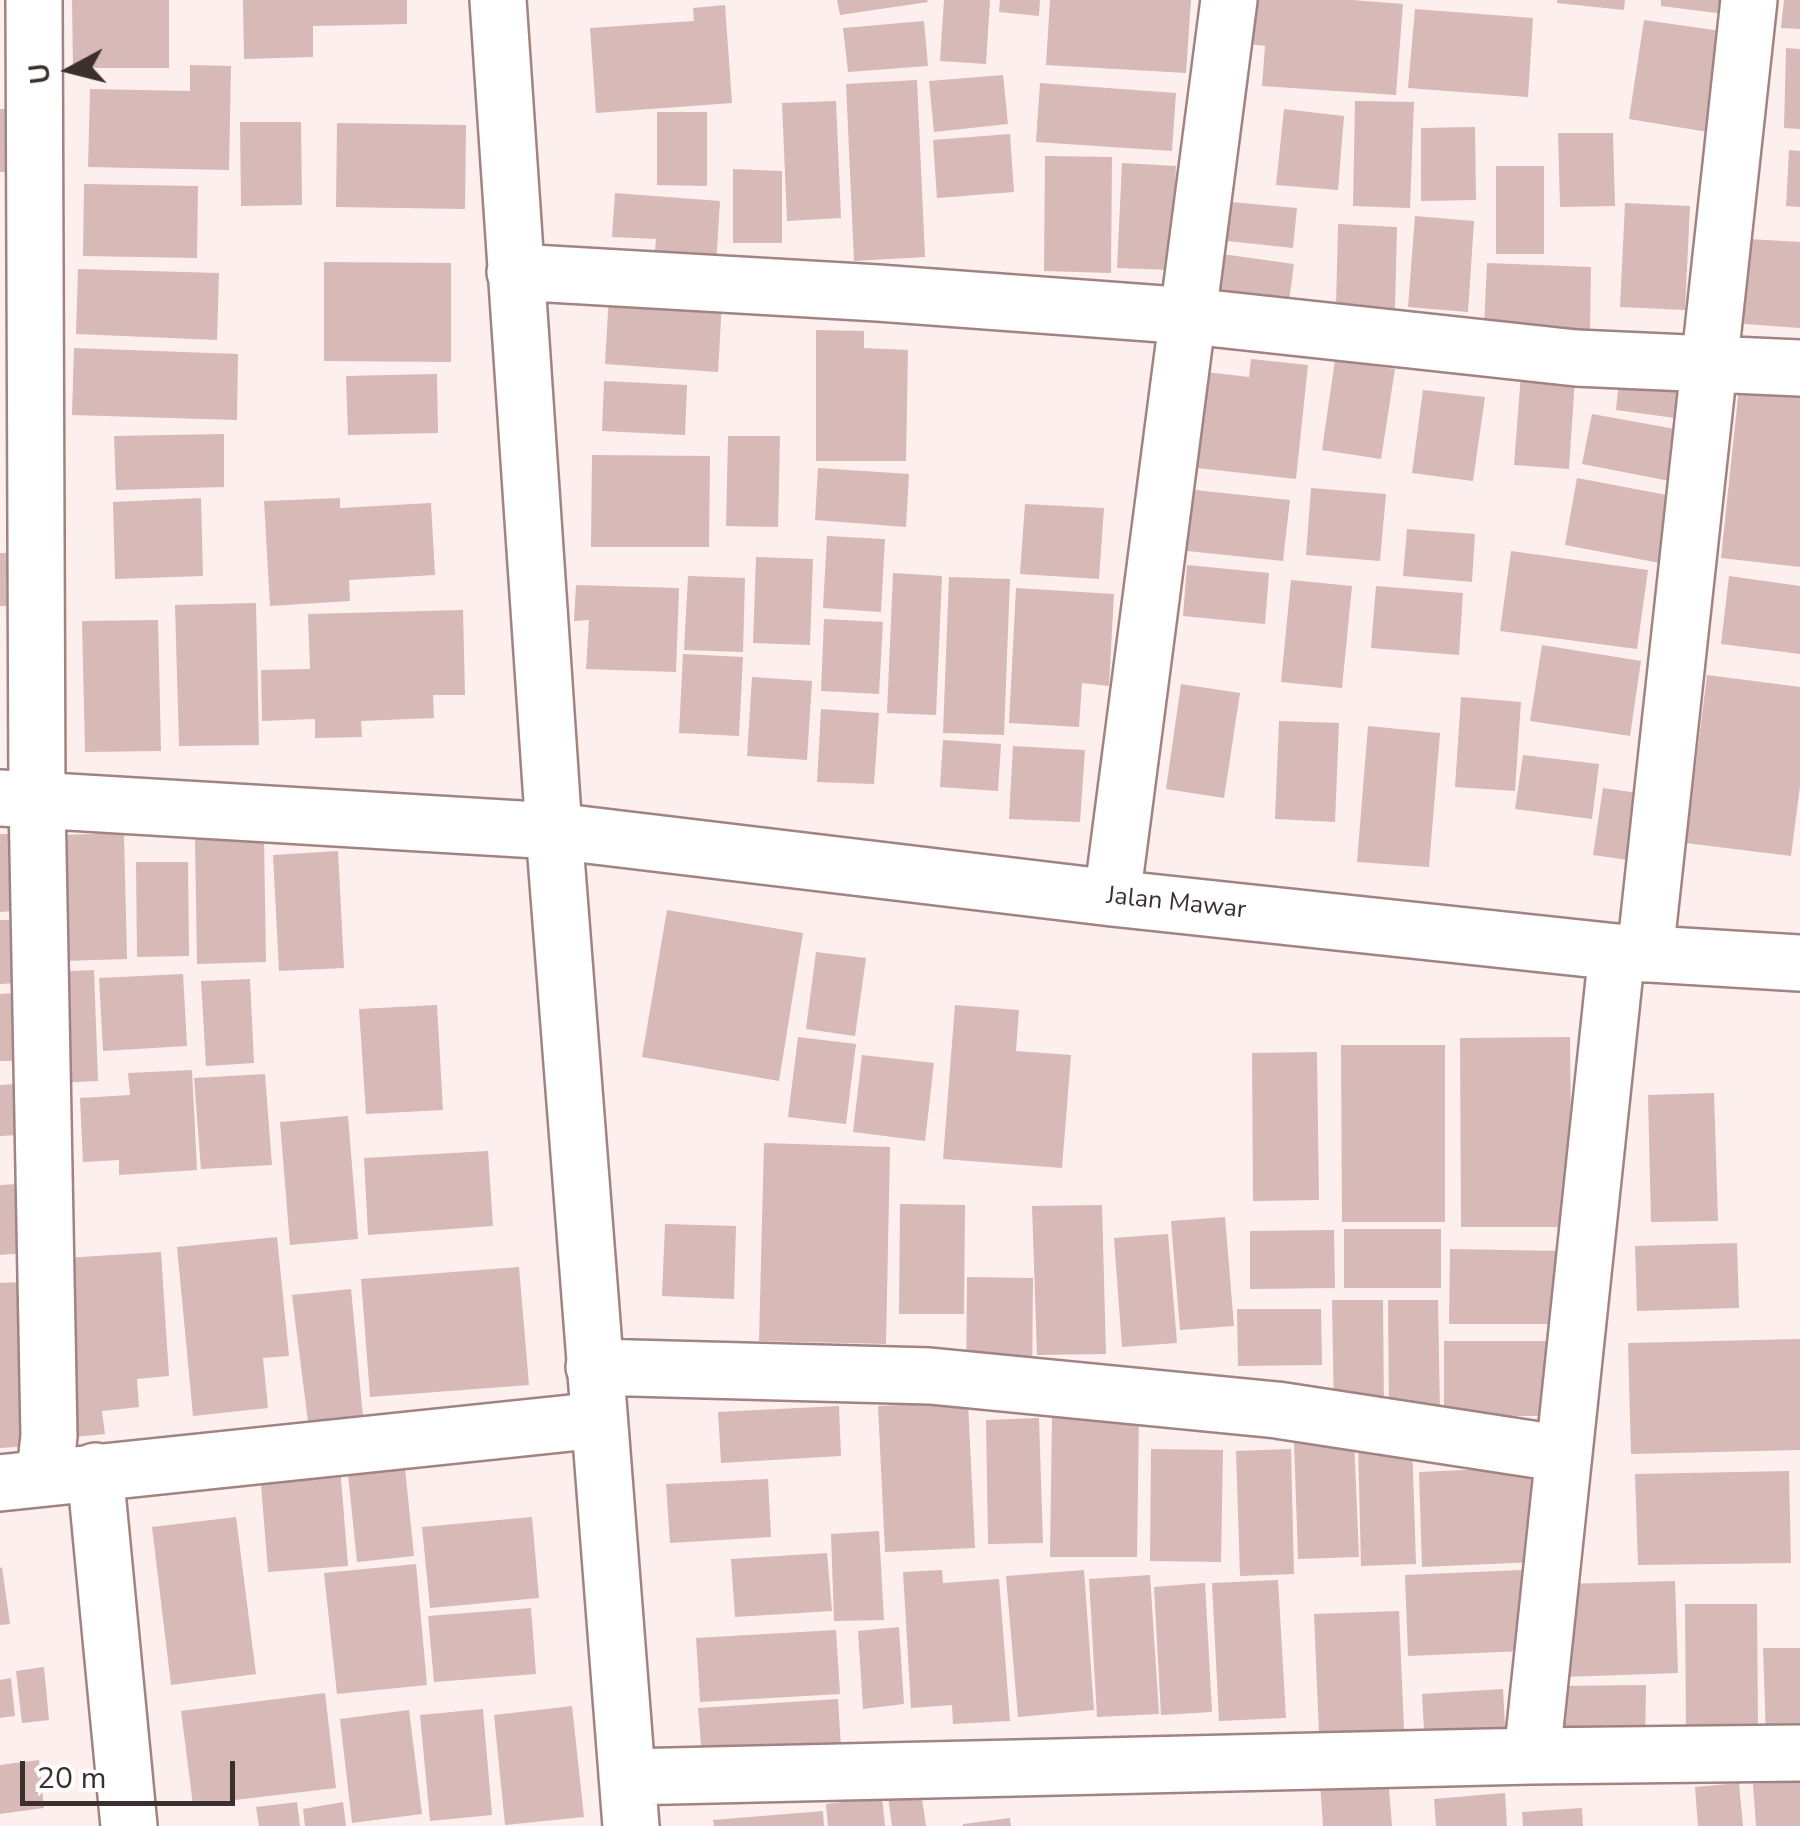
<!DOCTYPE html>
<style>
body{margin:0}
#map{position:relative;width:1800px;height:1826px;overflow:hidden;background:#fcefee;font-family:"Nunito Sans",sans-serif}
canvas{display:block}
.north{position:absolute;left:20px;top:20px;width:100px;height:100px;-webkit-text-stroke:8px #fff;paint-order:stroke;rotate:263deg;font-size:28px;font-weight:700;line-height:40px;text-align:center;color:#3c302f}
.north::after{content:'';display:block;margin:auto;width:35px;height:45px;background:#3c302f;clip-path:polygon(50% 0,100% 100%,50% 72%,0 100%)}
.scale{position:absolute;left:20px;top:1761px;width:215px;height:45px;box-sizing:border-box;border:5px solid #3c302f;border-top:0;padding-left:12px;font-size:30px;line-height:35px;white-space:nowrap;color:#3c302f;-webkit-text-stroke:8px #fff;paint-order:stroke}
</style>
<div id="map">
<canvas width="1800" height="1826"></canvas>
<div class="north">U</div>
<div class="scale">20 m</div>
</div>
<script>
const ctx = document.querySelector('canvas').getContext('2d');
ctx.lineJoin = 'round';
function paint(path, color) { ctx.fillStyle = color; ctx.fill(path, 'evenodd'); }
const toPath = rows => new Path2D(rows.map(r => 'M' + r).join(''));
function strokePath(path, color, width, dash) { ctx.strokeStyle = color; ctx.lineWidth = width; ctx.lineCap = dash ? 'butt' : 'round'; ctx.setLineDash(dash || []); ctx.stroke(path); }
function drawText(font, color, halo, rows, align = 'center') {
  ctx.font = font + ' "Nunito Sans",sans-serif'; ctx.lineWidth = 10; ctx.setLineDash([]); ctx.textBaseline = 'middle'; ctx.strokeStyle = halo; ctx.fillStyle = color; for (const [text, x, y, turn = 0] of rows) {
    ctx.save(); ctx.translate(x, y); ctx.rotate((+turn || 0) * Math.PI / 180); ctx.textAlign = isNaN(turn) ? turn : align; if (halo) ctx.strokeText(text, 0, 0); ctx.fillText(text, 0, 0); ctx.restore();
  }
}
paint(toPath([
 [72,0,169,0,169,68,73,68],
 [243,0,407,0,407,24,313,26,313,57,244,59],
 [837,0,927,0,928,2,840,15],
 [944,0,990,0,986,64,940,61],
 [1000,0,1040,0,1039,16,999,12],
 [1050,0,1191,0,1186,73,1046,65],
 [1251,0,1352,0,1403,4,1396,95,1262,86,1265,46,1248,44],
 [1557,0,1625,0,1624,10,1557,3],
 [1661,0,1735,0,1733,15,1661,6],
 [1784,0,1800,0,1800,29,1781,28],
 [725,5,732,103,596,113,590,28,694,21,693,8],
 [1415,9,1533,18,1528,97,1408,88],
 [1644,20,1735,33,1720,134,1629,119],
 [924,21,928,66,848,72,843,28],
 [1786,48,1800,49,1800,129,1784,128],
 [190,65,231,66,229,170,88,167,90,89,190,91],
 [1003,75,1008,124,934,132,929,81],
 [917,80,925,257,854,261,846,84],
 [1040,83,1176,93,1172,151,1036,142],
 [836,101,841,218,787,221,782,103],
 [1355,101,1414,102,1410,208,1353,206],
 [0,109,7,109,8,172,0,172],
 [1284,109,1344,116,1338,190,1276,185],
 [657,112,707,112,707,186,657,185],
 [240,122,301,122,302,205,241,206],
 [337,123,466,125,465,209,336,207],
 [1475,127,1476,200,1421,201,1421,128],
 [1558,133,1613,133,1615,206,1560,207],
 [1010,134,1014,192,937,198,933,140],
 [1789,150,1800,151,1800,207,1786,206],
 [1045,156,1112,157,1111,273,1044,271],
 [1122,163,1176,166,1171,270,1117,268],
 [1496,166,1544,166,1544,254,1496,254],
 [733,169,782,171,782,243,733,243],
 [84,184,198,186,197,258,83,256],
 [615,193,720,201,716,265,654,262,656,239,612,237],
 [1221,201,1297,208,1293,248,1218,240],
 [1625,203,1690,206,1685,310,1620,307],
 [1415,216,1474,221,1468,312,1408,307],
 [1338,224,1397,227,1395,308,1336,307],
 [1749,239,1800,242,1800,328,1744,324],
 [1222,254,1294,264,1288,309,1215,298],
 [324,262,451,263,451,362,324,361],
 [1487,263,1591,267,1590,331,1484,328],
 [78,269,219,273,217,340,76,334],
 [609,295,722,302,718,372,605,364],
 [816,330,864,331,864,348,908,350,906,461,816,461],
 [74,348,238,354,237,420,72,415],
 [1251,359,1308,365,1296,479,1197,468,1206,372,1249,377],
 [1335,360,1395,369,1381,459,1322,450],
 [1620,371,1680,378,1675,418,1616,410],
 [437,374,438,433,348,435,346,376],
 [1521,374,1575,379,1569,469,1514,465],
 [1740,378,1800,385,1800,567,1721,558],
 [604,381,687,385,685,435,602,431],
 [1423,390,1485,397,1473,481,1412,473],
 [1592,414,1681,430,1670,481,1582,464],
 [224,434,224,487,116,490,114,436],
 [728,436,780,436,778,527,726,526],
 [592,455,710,456,709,547,591,547],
 [818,468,909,474,906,527,815,520],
 [1577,478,1672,496,1660,563,1565,545],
 [1311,488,1386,494,1380,561,1306,555],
 [1185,489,1290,500,1283,561,1178,550],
 [201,498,203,576,115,579,113,502],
 [340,498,340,508,431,503,435,575,349,580,350,601,270,606,264,501],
 [1025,504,1104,508,1099,579,1020,574],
 [1407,529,1475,534,1472,582,1403,576],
 [827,536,885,539,881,612,823,608],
 [1511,551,1648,570,1637,649,1500,631],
 [0,553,8,553,9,606,0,606],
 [756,557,813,559,810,645,753,643],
 [1187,565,1269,573,1265,624,1183,616],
 [893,573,942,576,936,715,887,713],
 [688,576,745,578,743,652,684,650],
 [1729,576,1800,586,1800,654,1721,644],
 [949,577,1010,579,1004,735,943,733],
 [1291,580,1352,586,1342,688,1281,682],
 [576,585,679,588,676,672,586,669,589,620,574,621],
 [1376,586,1463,593,1459,655,1371,648],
 [1016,588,1114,594,1109,686,1082,683,1079,727,1009,723],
 [256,603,259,745,179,746,175,605],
 [463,610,465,695,433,695,434,718,361,721,362,737,315,738,315,719,262,721,261,670,310,669,308,614],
 [824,619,883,622,879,694,821,691],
 [158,620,161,751,85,752,82,621],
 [1542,645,1641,661,1630,736,1530,721],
 [683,654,743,657,739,736,679,733],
 [1707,675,1800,687,1800,786,1791,856,1686,843],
 [752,677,812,681,807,760,747,756],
 [1181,684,1240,693,1224,798,1166,789],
 [1461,697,1521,702,1515,791,1455,787],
 [821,709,879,713,874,784,817,782],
 [1279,721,1339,723,1335,822,1275,819],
 [1368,726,1440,733,1429,867,1357,862],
 [943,740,1001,744,998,791,940,787],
 [1013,746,1085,750,1080,822,1009,819],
 [1523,755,1599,764,1592,819,1515,809],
 [1603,788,1638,793,1628,860,1593,855],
 [124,833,127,959,63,961,58,835],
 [0,834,9,834,15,911,0,912],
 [264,837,266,962,197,964,195,838],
 [338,851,344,968,279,971,273,855],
 [136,862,188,862,189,956,137,957],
 [667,910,803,933,779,1081,642,1057],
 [0,920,15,920,18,983,0,984],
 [816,952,866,958,855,1036,806,1029],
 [94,970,98,1081,58,1083,53,972],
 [183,974,187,1046,103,1051,99,978],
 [250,979,254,1063,206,1066,201,981],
 [15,993,17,1061,0,1061,0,994],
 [437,1005,443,1110,366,1114,359,1009],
 [955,1005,1019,1010,1016,1051,1071,1055,1062,1168,943,1159],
 [798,1037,856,1044,846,1124,788,1117],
 [1570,1037,1572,1227,1461,1227,1460,1038],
 [1341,1045,1445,1045,1445,1222,1342,1222],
 [1317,1052,1319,1200,1253,1201,1252,1053],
 [862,1055,934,1063,925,1141,853,1132],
 [192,1070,197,1170,119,1175,119,1160,83,1162,80,1098,130,1095,128,1073],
 [265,1074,272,1165,201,1169,194,1078],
 [16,1084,18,1135,0,1136,0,1085],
 [1714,1093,1718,1221,1651,1222,1648,1095],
 [348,1116,358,1239,290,1245,280,1122],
 [764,1143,890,1147,886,1344,759,1341],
 [488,1151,493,1226,368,1235,364,1158],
 [19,1184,25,1253,0,1255,0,1185],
 [900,1204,965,1205,964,1314,899,1314],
 [1102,1205,1106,1354,1037,1355,1032,1206],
 [1225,1217,1234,1326,1180,1330,1171,1221],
 [665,1224,736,1226,734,1299,662,1296],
 [1344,1229,1441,1229,1441,1288,1344,1288],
 [1334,1230,1335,1288,1250,1289,1250,1231],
 [1168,1234,1177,1343,1122,1347,1114,1238],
 [277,1237,289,1356,263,1358,268,1408,193,1416,177,1247],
 [1737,1243,1739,1308,1637,1311,1635,1246],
 [1450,1249,1562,1251,1560,1324,1449,1324],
 [161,1252,169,1376,137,1379,139,1407,102,1411,105,1434,75,1437,64,1258],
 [519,1267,529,1385,370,1397,361,1279],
 [967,1277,1033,1278,1032,1388,966,1387],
 [20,1282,32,1446,0,1448,0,1283],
 [351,1289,363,1417,308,1422,292,1295],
 [1332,1300,1383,1300,1384,1414,1334,1414],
 [1388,1300,1438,1300,1440,1413,1389,1414],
 [1237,1309,1321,1309,1322,1365,1238,1366],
 [1800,1339,1800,1450,1631,1454,1628,1343],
 [1444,1341,1556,1341,1556,1416,1444,1416],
 [968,1402,975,1548,885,1552,878,1406],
 [839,1406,841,1456,721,1463,718,1412],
 [1052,1414,1139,1415,1137,1557,1050,1557],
 [1039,1418,1043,1543,988,1544,986,1420],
 [402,1439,414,1556,357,1562,345,1445],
 [1412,1439,1416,1564,1361,1566,1358,1441],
 [1354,1440,1359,1557,1298,1559,1294,1442],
 [338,1441,348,1566,268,1572,258,1447],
 [1151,1449,1223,1450,1221,1562,1150,1561],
 [1291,1449,1294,1574,1240,1576,1236,1451],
 [1530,1467,1535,1562,1422,1567,1419,1472],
 [1789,1471,1791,1563,1638,1565,1635,1474],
 [768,1479,771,1537,670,1543,666,1484],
 [236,1517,256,1674,171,1685,152,1527],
 [532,1517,539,1598,430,1608,422,1527],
 [879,1531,884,1620,834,1621,831,1534],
 [827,1553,832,1611,735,1617,731,1559],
 [416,1564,427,1685,337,1694,324,1573],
 [2,1567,10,1624,0,1625,0,1568],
 [942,1570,943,1583,999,1579,1010,1721,953,1724,952,1705,911,1708,903,1572],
 [1084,1570,1094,1710,1018,1717,1006,1576],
 [1521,1570,1525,1651,1408,1656,1405,1575],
 [1150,1575,1159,1714,1097,1717,1089,1579],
 [1278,1580,1286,1718,1219,1721,1212,1583],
 [1675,1581,1678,1673,1564,1677,1564,1584],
 [1205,1583,1212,1712,1161,1715,1154,1587],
 [1685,1604,1757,1604,1758,1732,1686,1732],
 [531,1608,536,1674,434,1682,428,1616],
 [1399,1611,1404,1730,1319,1734,1314,1614],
 [899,1627,904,1704,863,1709,858,1631],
 [836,1630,840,1694,700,1702,696,1638],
 [1763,1648,1800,1648,1800,1737,1766,1738],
 [44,1667,49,1720,22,1723,16,1671],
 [11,1678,15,1716,0,1718,0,1680],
 [1646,1685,1645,1746,1556,1746,1556,1686],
 [1503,1689,1506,1743,1425,1748,1422,1694],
 [325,1693,336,1788,193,1805,181,1711],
 [838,1699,841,1748,702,1757,698,1708],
 [572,1706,584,1817,505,1825,494,1715],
 [483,1709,492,1815,430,1821,420,1715],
 [409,1710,422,1814,352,1823,340,1719],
 [39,1760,44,1808,0,1814,0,1765],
 [1388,1778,1392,1826,1323,1826,1320,1783],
 [1800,1781,1800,1826,1756,1826,1753,1784],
 [1739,1783,1743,1826,1698,1826,1695,1787],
 [920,1785,926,1826,892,1826,887,1789],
 [1505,1793,1507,1826,1436,1826,1434,1799],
 [882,1797,885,1826,828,1826,826,1804],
 [297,1802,300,1826,259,1826,256,1807],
 [343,1802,346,1826,305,1826,303,1809],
 [1582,1808,1583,1826,1523,1826,1522,1812],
 [823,1811,824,1826,714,1826,713,1820],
 [1010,1818,1011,1826,963,1826,963,1824]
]), '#d7b9b7');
const minor = toPath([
 [34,0,37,799,49,1436,46,1463,38,1477],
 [498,0,554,831,631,1826],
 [515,272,878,293,1190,316,1576,358,1800,368],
 [0,798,554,831,1112,898,1617,952,1800,963],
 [1112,898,1229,0],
 [1645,954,1749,0],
 [594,1367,930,1376,1277,1410,1564,1454],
 [95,1471,129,1826],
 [0,1483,599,1420],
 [1532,1756,1617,952],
 [627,1777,1532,1756,1800,1753]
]);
strokePath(minor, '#a18482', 60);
strokePath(minor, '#fff', 55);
drawText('25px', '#3c302f', '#fff', [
 ["Jalan Mawar",1176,904,6]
]);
</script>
